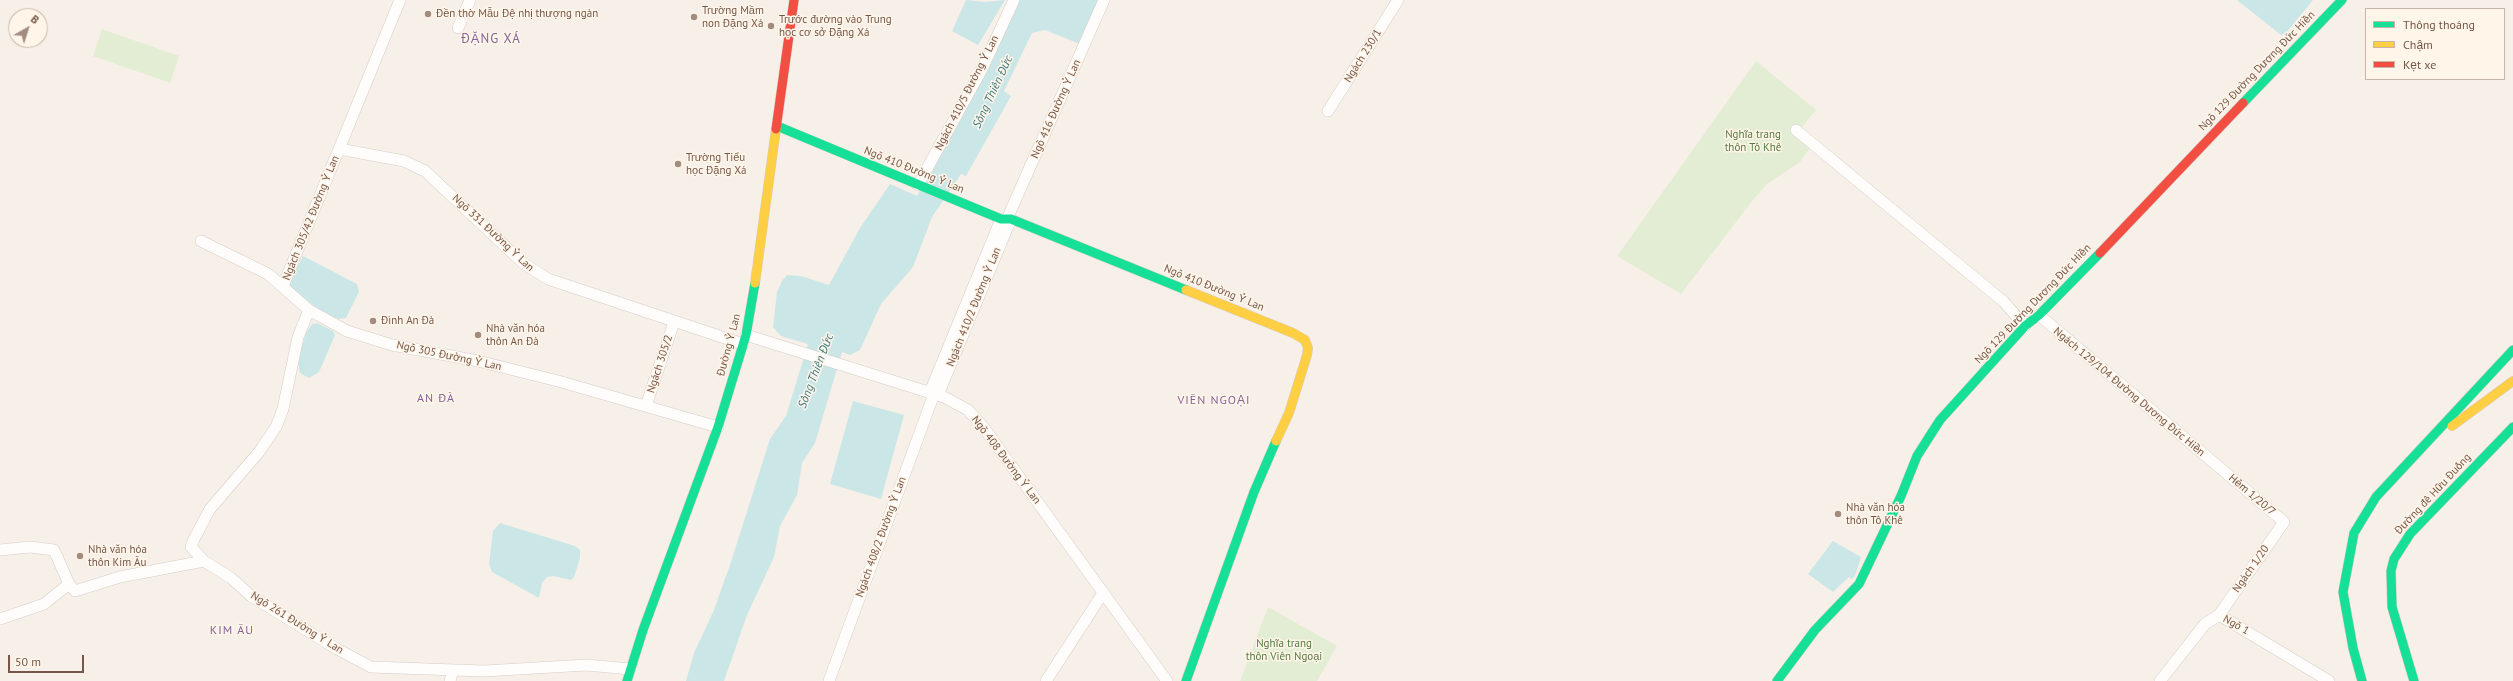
<!DOCTYPE html>
<meta charset="utf-8">
<style>
body{margin:0}
#map{position:relative;width:2513px;height:681px;overflow:hidden;background:#f7f0e8;font-family:"PT Sans",sans-serif}
canvas{display:block}
.legend{position:absolute;left:2365px;top:8px;width:140px;height:72px;box-sizing:border-box;background:#fff5e9;border:1px solid #c8b5a9;margin:0;padding:5px 7px;list-style:none;font-size:12px;color:#755648}
.legend li{display:flex;align-items:center;gap:8px;height:20px}
.legend b{width:20px;border:1px solid #c8b5a9}
.north{position:absolute;left:8px;top:8px;width:40px;height:40px;box-sizing:border-box;background:#fff5e9;border:1px solid #c8b5a9;border-radius:50%;rotate:39deg;font-size:11px;font-weight:700;line-height:16px;text-align:center;color:#755648}
.north::after{content:'';display:block;margin:auto;width:14px;height:18px;background:#a28c80;clip-path:polygon(50% 0,100% 100%,50% 72%,0 100%)}
.scale{position:absolute;left:8px;top:655px;width:76px;height:18px;box-sizing:border-box;border:2px solid #755648;border-top:0;padding-left:5px;font-size:12px;line-height:14px;white-space:nowrap;color:#755648;-webkit-text-stroke:3px #fff5e9;paint-order:stroke}
</style>
<div id="map">
<canvas width="2513" height="681"></canvas>
<ul class="legend">
<li><b style="height:5px;background:#16e098"></b>Thông thoáng</li>
<li><b style="height:5px;background:#ffcf43"></b>Chậm</li>
<li><b style="height:5px;background:#f24e42"></b>Kẹt xe</li>
</ul>
<div class="north">B</div>
<div class="scale">50 m</div>
</div>
<script>
const ctx = document.querySelector('canvas').getContext('2d');
ctx.lineJoin = 'round';
function paint(path, color) { ctx.fillStyle = color; ctx.fill(path, 'evenodd'); }
const toPath = rows => new Path2D(rows.map(r => 'M' + r).join(''));
function strokePath(path, color, width, dash) { ctx.strokeStyle = color; ctx.lineWidth = width; ctx.lineCap = dash ? 'butt' : 'round'; ctx.setLineDash(dash || []); ctx.stroke(path); }
function drawText(font, color, halo, rows, align = 'center') {
  ctx.font = font + ' "PT Sans",sans-serif'; ctx.lineWidth = 3; ctx.setLineDash([]); ctx.textBaseline = 'middle'; ctx.strokeStyle = halo; ctx.fillStyle = color; for (const [text, x, y, turn = 0] of rows) {
    ctx.save(); ctx.translate(x, y); ctx.rotate((+turn || 0) * Math.PI / 180); ctx.textAlign = isNaN(turn) ? turn : align; if (halo) ctx.strokeText(text, 0, 0); ctx.fillText(text, 0, 0); ctx.restore();
  }
}
paint(toPath([
 [102,29,179,56,170,83,93,56],
 [1756,61,1816,110,1797,133,1812,145,1800,162,1767,184,1753,200,1681,294,1617,256],
 [1268,607,1337,646,1317,681,1240,681]
]), '#e3edd3');
paint(toPath([
 [966,0,985,2,1005,0,978,45,952,31],
 [1017,0,1099,0,1080,44,1045,30,1032,33,1004,91,1011,96,966,176,961,174,932,217,913,267,881,304,860,350,850,355,842,352,815,443,802,463,797,495,780,526,774,557,747,615,724,681,686,681,694,653,714,610,730,565,770,439,786,416,808,344,781,336,773,327,777,292,782,281,787,275,801,276,829,285,860,228,890,184,917,196,980,82],
 [2237,0,2313,0,2286,33,2281,35],
 [303,256,357,284,359,292,346,318,338,319,326,314,290,289,289,283],
 [317,323,333,331,335,335,319,372,309,378,300,373,298,361,306,333,312,324],
 [853,401,904,415,881,499,830,484],
 [500,523,575,546,580,550,580,558,574,577,571,580,553,576,547,577,542,583,539,598,492,572,489,564,493,531],
 [1833,541,1861,557,1855,576,1852,579,1849,577,1833,592,1808,574]
]), '#cae6e7');
const street = toPath([
 [458,28,470,0],
 [1328,111,1398,0],
 [1796,130,2004,302,2025,326],
 [339,149,404,161,425,171,523,263,548,279,743,344],
 [918,185,983,67,1014,0],
 [1007,219,1104,0],
 [201,241,268,274,309,310,347,331,392,345,478,361,558,381,718,427],
 [283,286,400,0],
 [2039,315,2284,522,2219,615],
 [746,335,944,397,968,410,984,428,1167,681],
 [930,392,1001,219],
 [938,395,1011,219],
 [646,406,674,322],
 [0,550,30,547,54,550,69,584,75,591,120,577,204,561,231,578,251,596,337,649,371,667,484,671,587,665,630,669],
 [204,561,191,547,194,539,210,509,259,452,276,427,283,409,298,337,309,310],
 [0,619,44,604,69,584],
 [450,681,453,670],
 [829,681,934,394],
 [1046,681,1103,593],
 [2160,681,2205,624,2219,615,2329,681]
]);
const fast = toPath([
 [2243,103,2342,0],
 [777,126,1001,219,1011,219,1186,290],
 [627,681,643,630,718,427,746,335,755,283],
 [1186,681,1254,492,1276,441],
 [1777,681,1815,630,1859,584,1901,496,1917,456,1940,420,2025,326,2039,315,2100,253],
 [2362,681,2353,648,2343,592,2354,533,2376,497,2513,350],
 [2414,681,2392,607,2391,571,2394,559,2410,534,2513,427]
]);
const slow = toPath([
 [755,283,776,129],
 [1186,290,1293,333,1305,340,1308,348,1307,355,1289,413,1276,441],
 [2452,426,2513,381]
]);
const jam = toPath([
 [776,129,794,0],
 [2100,253,2243,103]
]);
strokePath(street, '#d5ccc6', 12);
strokePath(fast, '#d6ccc5', 10);
strokePath(slow, '#d6ccc5', 10);
strokePath(jam, '#d6ccc5', 10);
strokePath(street, '#fefdfc', 11);
strokePath(fast, '#16e098', 9);
strokePath(slow, '#ffcf43', 9);
strokePath(jam, '#f24e42', 9);
for (const [x, y, r, color] of [
 [428,14,4,"#a28c80"],
 [694,17,4,"#a28c80"],
 [771,26,4,"#a28c80"],
 [678,164,4,"#a28c80"],
 [373,321,4,"#a28c80"],
 [478,335,4,"#a28c80"],
 [1838,514,4,"#a28c80"],
 [80,556,4,"#a28c80"]
]) { const dot = new Path2D(); dot.arc(x, y, r, 0, 2 * Math.PI); ctx.fillStyle = color; ctx.fill(dot); strokePath(dot, '#fff5e9', 1.5); }
drawText('11px', '#755648', '#fff5e9', [
 ["Trường Mầm",702,11],
 ["non Đặng Xá",702,24],
 ["Đền thờ Mẫu Đệ nhị thượng ngàn",436,14],
 ["Trước đường vào Trung",779,20],
 ["học cơ sở Đặng Xá",779,33],
 ["Trường Tiểu",686,158],
 ["học Đặng Xá",686,171],
 ["Đình An Đà",381,321],
 ["Nhà văn hóa",486,329],
 ["thôn An Đà",486,342],
 ["Nhà văn hóa",1846,508],
 ["thôn Tô Khê",1846,521],
 ["Nhà văn hóa",88,550],
 ["thôn Kim Âu",88,563]
], 'left');
drawText('11px', '#755648', '#fff5e9', [
 ["Ngách 230/1",1363,56,-58],
 ["Ngõ 129 Đường Dương Đức Hiền",2257,71,-46],
 ["Ngách 410/5 Đường Ỷ Lan",967,93,-63],
 ["Ngõ 416 Đường Ỷ Lan",1056,109,-66],
 ["Ngõ 410 Đường Ỷ Lan",914,170,22],
 ["Ngách 305/42 Đường Ỷ Lan",311,218,-68],
 ["Ngõ 331 Đường Ỷ Lan",493,233,43],
 ["Ngõ 410 Đường Ỷ Lan",1214,288,22],
 ["Ngõ 129 Đường Dương Đức Hiền",2033,304,-46],
 ["Ngách 410/2 Đường Ỷ Lan",974,307,-68],
 ["Đường Ỷ Lan",729,345,-75],
 ["Ngõ 305 Đường Ỷ Lan",449,356,12],
 ["Ngách 305/2",660,364,-72],
 ["Ngách 129/104 Đường Dương Đức Hiền",2129,392,40],
 ["Ngõ 408 Đường Ỷ Lan",1006,460,53],
 ["Đường đê Hữu Đuống",2433,494,-47],
 ["Hẻm 1/20/7",2252,495,40],
 ["Ngách 408/2 Đường Ỷ Lan",881,537,-70],
 ["Ngách 1/20",2251,569,-55],
 ["Ngõ 261 Đường Ỷ Lan",297,623,32],
 ["Ngõ 1",2236,625,30]
]);
drawText('11px', '#547b40', '#fff5e9', [
 ["Nghĩa trang",1753,135],
 ["thôn Tô Khê",1753,148],
 ["Nghĩa trang",1284,644],
 ["thôn Viên Ngoại",1284,657]
]);
drawText('italic 12px', '#3f7a82', '#fff5e9', [
 ["Sông Thiên Đức",993,92,-65],
 ["Sông Thiên Đức",816,371,-69]
]);
ctx.letterSpacing = '1px';
drawText('12px', '#856399', '#fff5e9', [
 ["AN ĐÀ",436,399],
 ["VIÊN NGOẠI",1214,401],
 ["KIM ÂU",232,631]
]);
ctx.letterSpacing = '0px';
ctx.letterSpacing = '1px';
drawText('13px', '#856399', '#fff5e9', [
 ["ĐẶNG XÁ",491,39]
]);
ctx.letterSpacing = '0px';
</script>
